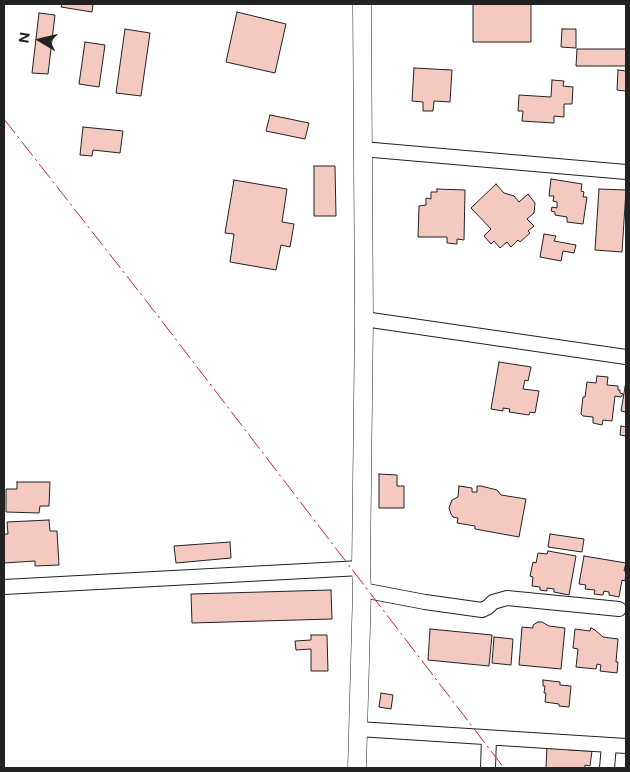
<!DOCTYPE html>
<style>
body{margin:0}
#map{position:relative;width:630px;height:772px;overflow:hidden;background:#fff;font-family:Figtree,sans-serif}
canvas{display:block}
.frame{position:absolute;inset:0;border:5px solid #222;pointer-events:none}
.north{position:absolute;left:15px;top:15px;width:50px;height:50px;-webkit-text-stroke:4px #fff;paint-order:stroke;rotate:279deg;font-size:14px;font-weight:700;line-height:20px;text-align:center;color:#222}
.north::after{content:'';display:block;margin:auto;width:18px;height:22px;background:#222;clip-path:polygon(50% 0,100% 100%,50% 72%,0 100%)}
</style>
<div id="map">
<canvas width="630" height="772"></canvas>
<div class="frame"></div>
<div class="north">N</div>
</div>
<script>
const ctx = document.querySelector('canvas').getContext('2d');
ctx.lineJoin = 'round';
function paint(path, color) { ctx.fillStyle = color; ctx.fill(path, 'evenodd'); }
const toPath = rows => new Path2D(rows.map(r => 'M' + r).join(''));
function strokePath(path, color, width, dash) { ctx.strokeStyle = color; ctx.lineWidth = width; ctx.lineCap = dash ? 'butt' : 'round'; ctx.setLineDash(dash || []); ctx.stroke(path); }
const building = toPath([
 [62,4,93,4,92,12,61,7,62,4],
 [473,4,531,4,531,42,473,42,473,4],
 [237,12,286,24,275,73,226,62,237,12],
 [39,13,55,15,48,74,32,73,39,13],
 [125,29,150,33,141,96,116,93,125,29],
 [562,29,576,29,576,48,561,47,562,29],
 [85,42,105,45,99,87,79,84,85,42],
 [577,49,626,49,626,66,576,66,577,49],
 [414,68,452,70,450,102,434,101,433,111,423,111,423,102,412,101,414,68],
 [618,70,626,71,626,91,617,90,618,70],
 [552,80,564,81,563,86,573,87,572,104,564,104,564,117,554,116,554,123,522,121,523,111,518,111,519,95,551,97,552,80],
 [270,115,309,123,305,139,266,131,270,115],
 [83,127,123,131,120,153,93,150,92,156,80,155,83,127],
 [314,166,335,166,336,216,314,216,314,166],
 [551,179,582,184,581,191,584,192,583,197,587,197,583,224,567,222,567,217,555,215,555,212,551,211,552,207,557,208,557,202,553,201,554,196,549,196,551,179],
 [234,180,287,189,282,222,294,224,290,247,281,245,276,270,230,262,234,234,225,233,234,180],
 [496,184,504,193,514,196,519,202,528,194,535,203,534,213,527,219,534,226,528,231,530,233,520,242,518,240,511,247,507,242,500,248,494,241,491,244,484,236,491,229,471,208,496,184],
 [437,189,465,190,464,240,457,239,457,244,447,243,447,237,418,237,419,206,426,205,426,198,431,199,431,192,437,192,437,189],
 [599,189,626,190,622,252,595,250,599,189],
 [544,234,556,236,554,241,576,245,574,253,563,251,561,261,540,257,544,234],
 [499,362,531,367,528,381,525,380,523,389,539,391,535,413,530,412,529,415,509,412,510,409,503,408,503,411,491,409,499,362],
 [597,376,608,377,607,385,618,386,618,390,620,390,620,393,623,394,621,397,615,396,612,421,603,420,602,425,593,423,593,417,583,416,581,414,583,397,585,397,587,382,596,383,597,376],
 [626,381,626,412,621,411,626,381],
 [621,426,626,427,626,436,620,435,621,426],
 [379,474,397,475,397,486,404,486,404,508,379,508,379,474],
 [17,482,50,482,49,506,40,506,39,513,6,512,6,489,17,489,17,482],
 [459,486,472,488,472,492,477,492,477,486,481,486,497,490,501,495,526,499,519,537,475,529,475,526,457,523,458,518,453,517,451,514,449,508,452,500,458,497,459,486],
 [49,520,50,531,57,531,59,565,35,566,35,561,4,563,4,534,8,534,7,522,49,520],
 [550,534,584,539,582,552,548,547,550,534],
 [230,542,231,558,176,563,174,546,230,542],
 [548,551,576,556,569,595,554,592,554,589,547,588,547,591,540,590,540,587,532,586,533,577,530,576,533,562,536,563,538,553,547,554,548,551],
 [584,556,626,563,624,571,626,571,626,573,625,581,622,580,619,597,609,595,609,592,604,591,603,595,594,594,595,590,585,589,586,585,579,584,584,556],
 [331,590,332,619,192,623,191,594,331,590],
 [538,622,542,622,549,626,565,628,561,669,519,665,522,627,533,628,533,625,538,622],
 [591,628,595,630,603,637,618,639,616,662,618,662,617,673,600,671,601,665,597,664,596,669,576,667,578,649,573,648,575,629,590,631,591,628],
 [430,629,492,635,489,666,428,660,430,629],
 [311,635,327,635,328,671,311,671,311,649,296,650,295,641,311,640,311,635],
 [494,637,513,639,511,665,492,663,494,637],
 [543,680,560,682,560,685,571,686,569,707,559,706,559,704,545,702,546,693,544,693,545,686,543,686,543,680],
 [381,693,393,695,391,709,379,707,381,693],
 [547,745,569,746,569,750,592,751,590,766,585,765,585,768,546,768,547,745]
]);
paint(building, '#f3c9c0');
strokePath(building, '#222', 1);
const minor = toPath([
 [362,149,626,172],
 [364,319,626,357],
 [4,587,361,568],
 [362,590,425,602,482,610,488,607,493,602,507,598,619,609],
 [358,729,626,746],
 [488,768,489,738],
 [607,768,609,745]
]);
const tertiary = toPath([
 [357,768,362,590,361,568,364,319,362,4]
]);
strokePath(minor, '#222', 16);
strokePath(tertiary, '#222', 19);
strokePath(minor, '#fff', 14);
strokePath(tertiary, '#fff', 18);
strokePath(toPath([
 [4,119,158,316,504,768]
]), '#c62828', 1, [18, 4, 2.5, 4]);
</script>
